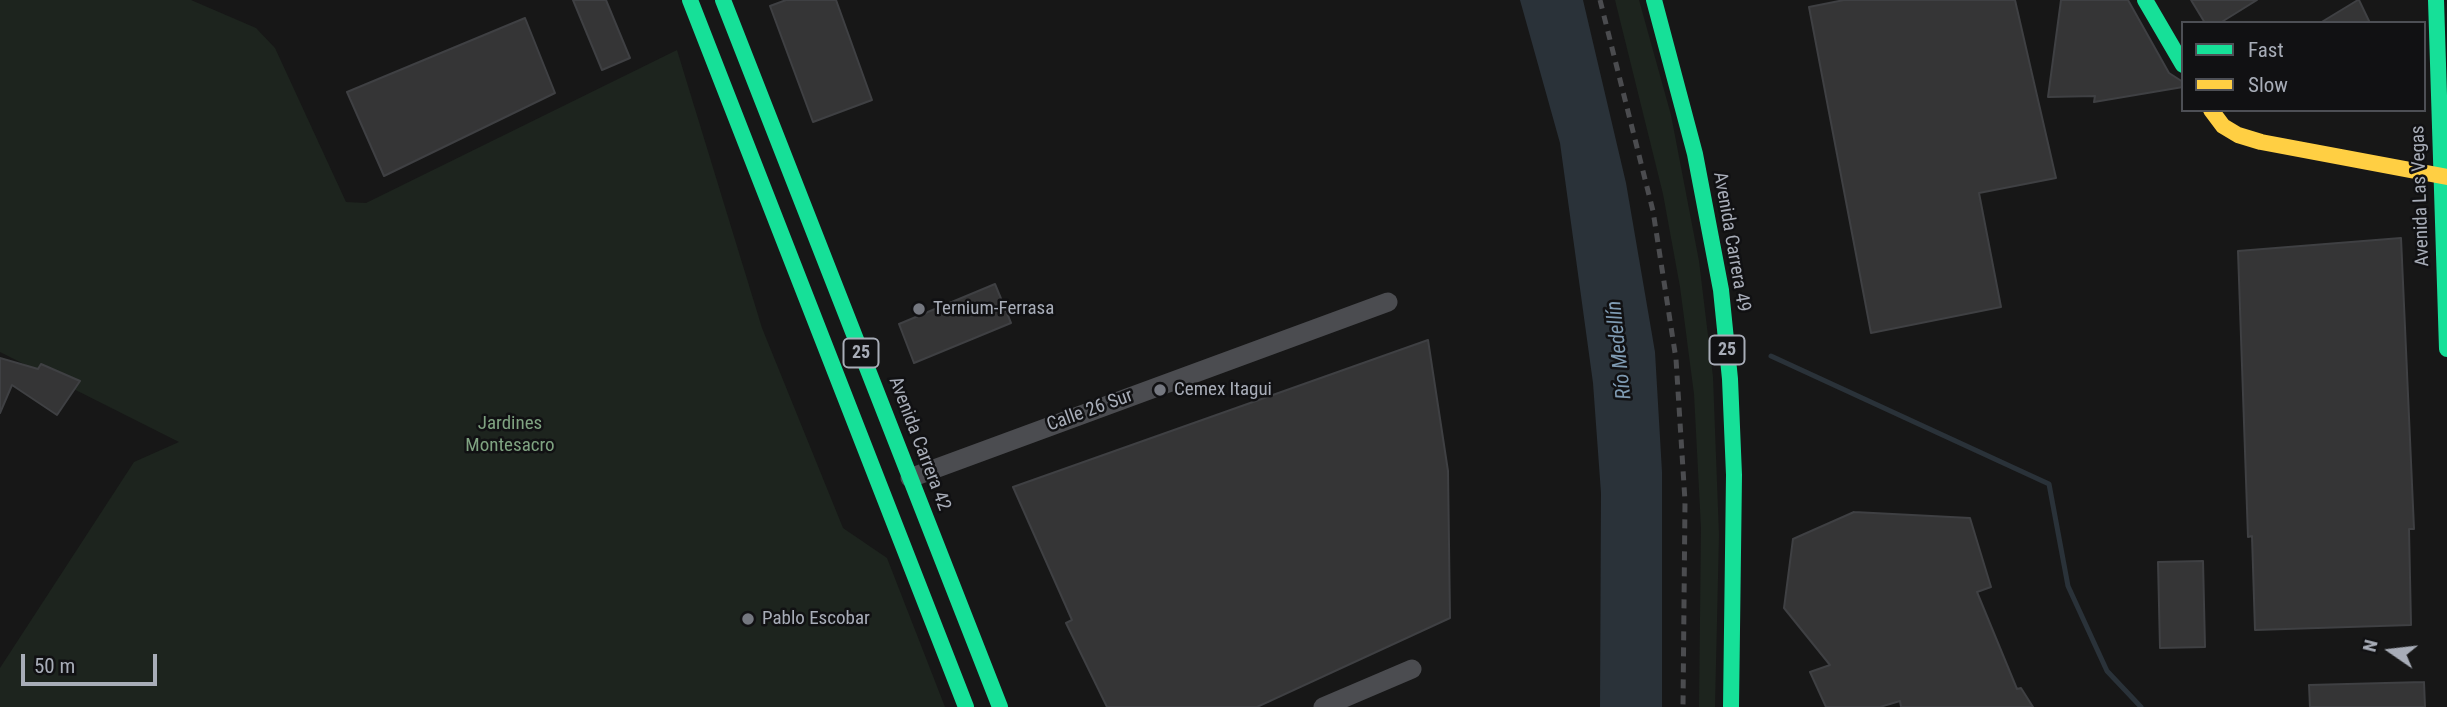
<!DOCTYPE html>
<meta charset="utf-8">
<style>
body{margin:0}
#map{position:relative;width:2447px;height:707px;overflow:hidden;background:#171717;font-family:"Roboto Condensed",sans-serif}
canvas{display:block}
.legend{position:absolute;left:2181px;top:21px;width:245px;height:91px;box-sizing:border-box;background:#111113;border:2px solid #4d4f55;margin:0;padding:9px 12px;list-style:none;font-size:21px;color:#a8adb8}
.legend li{display:flex;align-items:center;gap:14px;height:35px}
.legend b{width:35px;border:2px solid #4d4f55}
.north{position:absolute;left:2356px;top:616px;width:70px;height:70px;-webkit-text-stroke:5px #111113;paint-order:stroke;rotate:284deg;font-size:19px;font-weight:700;line-height:28px;text-align:center;color:#a8adb8}
.north::after{content:'';display:block;margin:auto;width:24px;height:32px;background:#a8adb8;clip-path:polygon(50% 0,100% 100%,50% 72%,0 100%)}
.scale{position:absolute;left:21px;top:654px;width:136px;height:32px;box-sizing:border-box;border:4px solid #a8adb8;border-top:0;padding-left:9px;font-size:21px;line-height:24px;white-space:nowrap;color:#a8adb8;-webkit-text-stroke:5px #111113;paint-order:stroke}
</style>
<div id="map">
<canvas width="2447" height="707"></canvas>
<ul class="legend">
<li><b style="height:9px;background:#16e098"></b>Fast</li>
<li><b style="height:9px;background:#ffcf43"></b>Slow</li>
</ul>
<div class="north">N</div>
<div class="scale">50 m</div>
</div>
<script>
const ctx = document.querySelector('canvas').getContext('2d');
ctx.lineJoin = 'round';
function paint(path, color) { ctx.fillStyle = color; ctx.fill(path, 'evenodd'); }
const toPath = rows => new Path2D(rows.map(r => 'M' + r).join(''));
function strokePath(path, color, width, dash) { ctx.strokeStyle = color; ctx.lineWidth = width; ctx.lineCap = dash ? 'butt' : 'round'; ctx.setLineDash(dash || []); ctx.stroke(path); }
function drawText(font, color, halo, rows, align = 'center') {
  ctx.font = font + ' "Roboto Condensed",sans-serif'; ctx.lineWidth = 5; ctx.setLineDash([]); ctx.textBaseline = 'middle'; ctx.strokeStyle = halo; ctx.fillStyle = color; for (const [text, x, y, turn = 0] of rows) {
    ctx.save(); ctx.translate(x, y); ctx.rotate((+turn || 0) * Math.PI / 180); ctx.textAlign = isNaN(turn) ? turn : align; if (halo) ctx.strokeText(text, 0, 0); ctx.fillText(text, 0, 0); ctx.restore();
  }
}
paint(toPath([
 [0,0,191,0,256,28,275,48,346,202,366,203,677,50,762,328,843,528,887,558,945,707,0,707,0,668,134,462,179,442,0,352],
 [1615,0,1639,0,1671,115,1699,261,1713,377,1719,535,1715,707,1699,707,1701,528,1694,394,1680,287,1663,194]
]), '#1d241e');
paint(toPath([
 [1520,0,1583,0,1626,183,1655,352,1662,472,1662,707,1600,707,1601,493,1593,383,1560,143]
]), '#2a3239');
strokePath(toPath([
 [1771,356,2049,484,2068,586,2107,671,2141,707]
]), '#2a3239', 5);
const building = toPath([
 [573,0,606,0,630,58,602,70,573,0],
 [786,0,836,0,872,100,813,122,770,6,786,0],
 [1844,0,2015,0,2056,178,1979,193,2001,307,1871,333,1809,7,1844,0],
 [2061,0,2128,0,2169,73,2183,82,2183,87,2094,102,2095,96,2048,97,2061,0],
 [2191,0,2257,0,2220,23,2205,23,2191,0],
 [2359,0,2370,23,2320,23,2358,0,2359,0],
 [525,18,555,93,384,176,347,92,525,18],
 [2401,238,2414,529,2409,529,2411,625,2255,630,2252,536,2248,537,2238,251,2401,238],
 [995,284,1011,323,914,363,899,324,995,284],
 [1428,340,1448,471,1450,618,1257,707,1107,707,1066,623,1072,620,1013,487,1428,340],
 [0,358,38,369,41,364,80,381,57,415,12,385,0,413,0,358],
 [1854,512,1970,518,1991,587,1977,592,2017,689,2021,688,2033,707,1901,707,1900,701,1880,707,1826,707,1810,672,1830,665,1784,608,1793,539,1854,512],
 [2203,561,2205,647,2160,648,2158,562,2203,561],
 [2424,682,2425,707,2310,707,2309,685,2424,682]
]);
paint(building, '#353536');
strokePath(building, '#3f4043', 2);
strokePath(toPath([
 [910,478,1388,302],
 [1323,707,1412,669]
]), '#4b4c50', 19);
strokePath(toPath([
 [690,0,966,707],
 [723,0,1000,707],
 [1654,0,1695,154,1721,290,1730,379,1734,475,1731,707],
 [2145,0,2183,65],
 [2436,0,2447,349]
]), '#16e098', 16);
strokePath(toPath([
 [2211,110,2223,126,2238,135,2261,142,2447,177]
]), '#ffcf43', 16);
strokePath(toPath([
 [1600,0,1653,211,1676,359,1685,501,1683,707]
]), '#4b4c4f', 5, [9, 7]);
for (const [x, y, r, color] of [
 [919,309,7,"#757880"],
 [1160,390,7,"#757880"],
 [748,619,7,"#757880"]
]) { const dot = new Path2D(); dot.arc(x, y, r, 0, 2 * Math.PI); ctx.fillStyle = color; ctx.fill(dot); strokePath(dot, '#111113', 2.5); }
for (const [x, y, w] of [
 [1727,350,35],
 [861,353,35]
]) { const box = new Path2D(); box.roundRect(x - w / 2, y - 14.5, w, 29, 5); ctx.fillStyle = '#111113'; ctx.fill(box); strokePath(box, '#a8adb8', 2); }
drawText('bold 18px', '#a8adb8', null, [
 ["25",1727,350],
 ["25",861,353]
]);
drawText('19px', '#a8adb8', '#111113', [
 ["Avenida Las Vegas",2421,196,-92],
 ["Avenida Carrera 49",1731,242,80],
 ["Calle 26 Sur",1090,411,-20],
 ["Avenida Carrera 42",919,444,69]
]);
drawText('19px', '#a8adb8', '#111113', [
 ["Ternium-Ferrasa",933,309],
 ["Cemex Itagui",1174,390],
 ["Pablo Escobar",762,619]
], 'left');
drawText('19px', '#7fa381', '#111113', [
 ["Jardines",510,424],
 ["Montesacro",510,446]
]);
drawText('italic 21px', '#7f9bb3', '#111113', [
 ["Río Medellín",1620,350,-96]
]);
</script>
